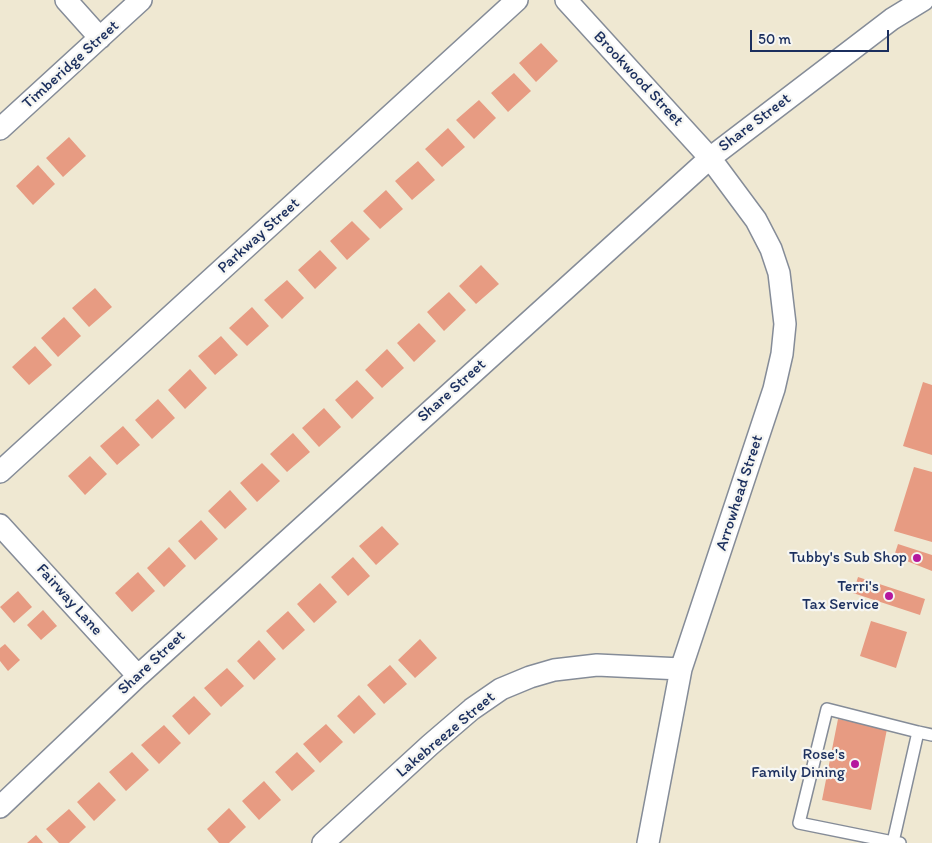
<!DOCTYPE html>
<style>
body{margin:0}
#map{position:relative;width:932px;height:843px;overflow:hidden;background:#efe8d2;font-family:Itim,sans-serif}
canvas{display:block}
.scale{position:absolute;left:750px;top:30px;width:139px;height:22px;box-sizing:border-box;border:2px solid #1b2f5e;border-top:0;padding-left:6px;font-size:15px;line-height:18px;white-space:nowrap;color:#1b2f5e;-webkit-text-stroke:4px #f6f6f2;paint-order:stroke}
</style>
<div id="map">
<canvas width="932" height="843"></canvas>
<div class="scale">50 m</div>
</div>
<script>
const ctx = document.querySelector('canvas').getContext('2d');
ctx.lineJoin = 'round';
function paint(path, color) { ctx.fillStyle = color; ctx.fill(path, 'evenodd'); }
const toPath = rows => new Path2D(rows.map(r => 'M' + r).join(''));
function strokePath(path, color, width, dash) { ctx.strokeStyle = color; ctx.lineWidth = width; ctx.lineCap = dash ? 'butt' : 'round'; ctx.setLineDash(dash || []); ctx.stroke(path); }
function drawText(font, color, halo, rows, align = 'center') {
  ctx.font = font + ' Itim,sans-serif'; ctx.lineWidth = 4.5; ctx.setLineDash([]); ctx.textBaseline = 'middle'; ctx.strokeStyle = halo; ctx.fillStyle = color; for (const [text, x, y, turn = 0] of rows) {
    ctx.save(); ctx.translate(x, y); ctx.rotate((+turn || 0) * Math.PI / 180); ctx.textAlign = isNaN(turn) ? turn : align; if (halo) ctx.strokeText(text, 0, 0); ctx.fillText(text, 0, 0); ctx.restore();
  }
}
paint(toPath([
 [541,43,558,61,536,82,519,63],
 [514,73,531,91,508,112,491,93],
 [479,100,496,118,474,139,456,120],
 [448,128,465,147,442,167,425,149],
 [69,137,86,156,63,177,46,158],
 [418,161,435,180,412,200,395,181],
 [38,165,55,184,33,205,16,186],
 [386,190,403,209,380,229,363,211],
 [352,221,370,239,347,260,330,241],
 [320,250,337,268,315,289,298,270],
 [481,265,499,284,476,304,459,286],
 [287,280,304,298,282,319,264,300],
 [95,288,112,307,89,327,72,308],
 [449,292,466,310,444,331,427,312],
 [252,307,269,326,247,346,229,328],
 [64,317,81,336,58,357,41,338],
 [419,323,436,341,414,362,397,343],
 [221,336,238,355,215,375,198,356],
 [35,346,52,365,29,385,12,367],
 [387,349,404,368,382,388,365,370],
 [190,369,207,388,185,409,168,390],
 [357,380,374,398,352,419,335,400],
 [923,382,932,385,932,455,903,446],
 [158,399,175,418,152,439,135,420],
 [324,408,341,427,319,447,302,428],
 [123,426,140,445,117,465,100,446],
 [293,433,310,452,287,472,270,454],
 [90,456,107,474,85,495,68,476],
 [262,463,280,481,257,502,240,483],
 [914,467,932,472,932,542,894,531],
 [230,490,247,509,225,529,208,511],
 [201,520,218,539,195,560,178,541],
 [382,526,399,544,376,565,359,546],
 [898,544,932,555,932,571,894,556],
 [169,547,186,566,164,587,147,568],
 [353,557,370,576,348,596,331,577],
 [138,572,155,591,132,612,115,593],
 [858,577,925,599,920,615,853,593],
 [320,583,337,602,314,623,297,604],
 [18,591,32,607,14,623,0,607],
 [43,610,57,626,41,640,27,625],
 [288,611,305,630,283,650,266,631],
 [871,621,907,632,896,668,860,656],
 [420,639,437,658,415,678,398,660],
 [259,640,276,659,254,680,237,661],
 [5,644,20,660,8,671,0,661,0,648],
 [390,665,407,684,384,704,367,685],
 [227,668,244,686,221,707,204,688],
 [359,695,376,714,354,734,337,716],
 [194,696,211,714,189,735,172,716],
 [838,719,887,729,871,810,822,800],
 [326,724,343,742,320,763,303,744],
 [164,725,181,743,159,764,141,745],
 [132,752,149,770,126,791,109,772],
 [297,752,315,771,292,791,275,772],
 [264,781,281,800,259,820,242,801],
 [99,782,116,800,94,821,77,802],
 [229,808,246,827,229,843,219,843,207,829],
 [69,809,86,827,69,843,59,843,46,829],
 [36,835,43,843,27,843]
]), '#e79b82');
const service = toPath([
 [893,842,799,823,827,709,918,732],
 [900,843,893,842,918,732,932,735]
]);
const minor = toPath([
 [66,0,100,38],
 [566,0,710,158,756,220,771,249,779,273,785,324,782,354,774,389,681,669,648,843],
 [0,129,141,0],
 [0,472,517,0],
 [0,525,138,676],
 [0,807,138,676,710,158,892,19,923,0],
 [323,843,430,745,472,709,501,689,530,677,554,670,597,665,681,669]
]);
strokePath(service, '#858c98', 14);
strokePath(minor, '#858c98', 24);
strokePath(service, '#fff', 11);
strokePath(minor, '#fff', 21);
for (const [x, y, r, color] of [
 [917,558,5,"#b5179e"],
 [889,596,5,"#b5179e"],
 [855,764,5,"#b5179e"]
]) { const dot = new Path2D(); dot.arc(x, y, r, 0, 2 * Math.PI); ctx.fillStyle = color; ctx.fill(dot); strokePath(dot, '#f6f6f2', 2); }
drawText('16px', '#1b2f5e', '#f6f6f2', [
 ["Timberidge Street",71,65,-42],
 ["Brookwood Street",638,79,47],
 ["Share Street",755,123,-37],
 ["Parkway Street",259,236,-42],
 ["Share Street",452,391,-42],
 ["Arrowhead Street",740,493,-72],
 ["Fairway Lane",69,600,48],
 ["Share Street",152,663,-43],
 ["Lakebreeze Street",446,735,-40]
]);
drawText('16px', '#1b2f5e', '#f6f6f2', [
 ["Tubby's Sub Shop",907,558],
 ["Terri's",879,587],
 ["Tax Service",879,605],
 ["Rose's",845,755],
 ["Family Dining",845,773]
], 'right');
</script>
